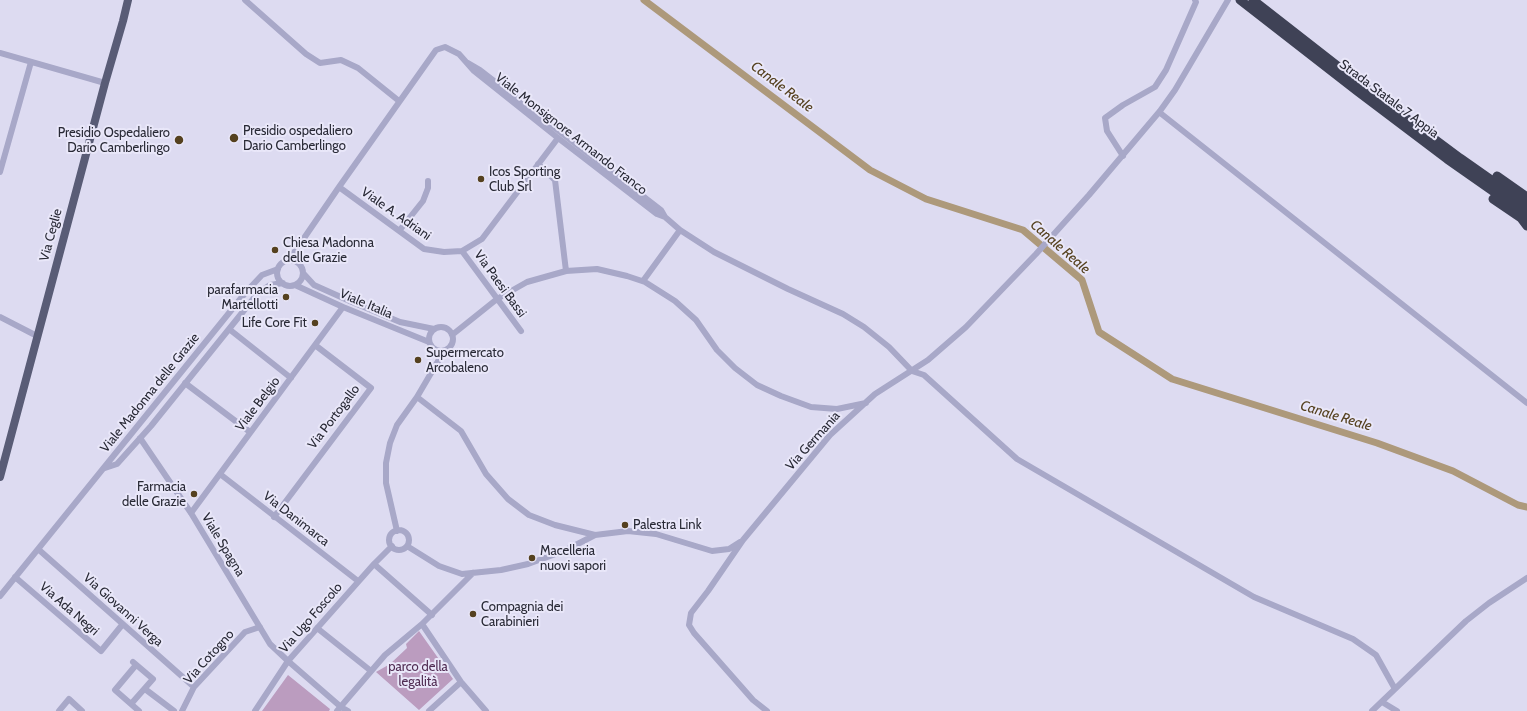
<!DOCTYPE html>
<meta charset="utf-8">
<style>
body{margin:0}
canvas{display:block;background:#dddbf1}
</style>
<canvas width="1527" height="711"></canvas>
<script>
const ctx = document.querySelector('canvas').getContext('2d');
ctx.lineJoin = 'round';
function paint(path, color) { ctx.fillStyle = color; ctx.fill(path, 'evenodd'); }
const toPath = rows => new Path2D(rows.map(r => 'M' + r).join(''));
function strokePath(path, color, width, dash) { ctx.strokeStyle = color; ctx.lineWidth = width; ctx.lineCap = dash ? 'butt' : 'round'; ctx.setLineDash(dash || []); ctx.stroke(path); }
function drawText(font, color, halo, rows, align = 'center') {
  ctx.font = font + ' Cabin,sans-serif'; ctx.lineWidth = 4; ctx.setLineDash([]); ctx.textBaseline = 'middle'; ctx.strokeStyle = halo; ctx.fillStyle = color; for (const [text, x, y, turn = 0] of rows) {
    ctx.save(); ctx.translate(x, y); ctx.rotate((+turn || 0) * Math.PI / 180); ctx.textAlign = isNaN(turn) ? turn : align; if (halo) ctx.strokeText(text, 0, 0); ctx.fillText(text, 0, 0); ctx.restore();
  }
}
paint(toPath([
 [419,631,453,679,419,710,376,672,390,664,407,648,406,644],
 [288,675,330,709,329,711,262,711]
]), '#bb9cbf');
strokePath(toPath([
 [644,0,870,170,926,199,1023,230,1082,280,1099,332,1172,379,1377,443,1453,471,1518,505,1527,507]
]), '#ad997b', 7);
strokePath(toPath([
 [245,0,306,54,320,63,341,60,358,68,399,101],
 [0,53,105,83],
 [468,63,480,70,661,210,665,217,680,230,714,252,788,289,843,314,864,327,889,347,912,371,924,375,1017,459,1254,597,1353,639,1376,655,1395,689],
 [1159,112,1527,403],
 [1123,156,1107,131,1105,118,1123,105,1155,87,1166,70,1196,2,1195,0],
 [538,164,555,180,566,271],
 [0,172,31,62],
 [339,187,424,249,444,252,462,251,482,239,558,138],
 [399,231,423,201,428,188,428,181],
 [462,251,521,331],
 [289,260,339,187,436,50,445,47,459,54,474,71,558,138,657,214,665,217],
 '277 273a13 13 0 1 1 26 0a13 13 0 1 1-26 0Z',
 [303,273,314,285,352,302,400,322,434,329],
 [643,281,680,230],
 [295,285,343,307,429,342],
 [0,317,37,336],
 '429 339a12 12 0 1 1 24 0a12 12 0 1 1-24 0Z',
 [229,329,291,378],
 [452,335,497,299,527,282,566,271,597,269,627,276,645,282,675,301,696,320,717,350,735,368,757,385,781,396,811,407,837,409,866,403],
 [185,383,250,432],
 [417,397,461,431,486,474,508,499,529,515,555,525,595,535],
 [140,438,191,513,270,644,288,661,341,707,348,711],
 [105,468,117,464,151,426,258,293,270,285,283,283],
 [220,474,358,581],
 [191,513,343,307],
 [274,517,371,388,315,345],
 '389 540a10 10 0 1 1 20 0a10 10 0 1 1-20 0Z',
 [397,531,386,483,386,463,390,443,397,425,417,397,444,351],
 [407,546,439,566,462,574,501,570,528,564,564,551,595,535,628,531,656,534,712,551,729,549,740,542],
 [38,549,194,687],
 [374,564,432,615],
 [15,577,101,651,122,625],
 [0,596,246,292,262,275,278,269],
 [422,624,461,682,486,711],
 [317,628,371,671],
 [136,665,115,690,139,711],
 [145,689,174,711],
 [1382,702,1397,711],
 [131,704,153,679,133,662],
 [59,711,69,699,82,711],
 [182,711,194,687,245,632,260,627],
 [255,711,288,661,374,564,392,546],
 [337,711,385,655,422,624,473,573],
 [429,711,461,682],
 [767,711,753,700,694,633,689,625,691,613,708,591,743,540,830,435,875,394,928,360,966,327,1036,254,1089,195,1160,111,1175,90,1228,0],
 [1372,711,1466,621,1489,603,1527,578]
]), '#a8a8c8', 6);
strokePath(toPath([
 [0,477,105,83,123,21,128,0]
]), '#595c76', 8);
strokePath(toPath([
 [1240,0,1357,91,1447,159,1527,215],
 [1253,0,1362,85,1460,158,1527,205],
 [1497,176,1527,197],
 [1493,199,1521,218,1527,226]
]), '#3f4256', 9);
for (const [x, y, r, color] of [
 [234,138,5,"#55411f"],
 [179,140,5,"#55411f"],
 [481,179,4,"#55411f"],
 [275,250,4,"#55411f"],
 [286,297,4,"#55411f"],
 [315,323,4,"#55411f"],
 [418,360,4,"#55411f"],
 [194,494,4,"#55411f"],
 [625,525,4,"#55411f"],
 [532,558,4,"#55411f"],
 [473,614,4,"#55411f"]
]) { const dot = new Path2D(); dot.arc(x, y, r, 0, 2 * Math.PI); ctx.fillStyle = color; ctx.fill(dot); strokePath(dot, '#e9e7f9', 1.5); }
drawText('13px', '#282935', '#e9e7f9', [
 ["Strada Statale 7 Appia",1389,99,37],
 ["Viale Monsignore Armando Franco",571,134,38],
 ["Viale A. Adriani",396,214,35],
 ["Via Ceglie",51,235,-75],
 ["Via Paesi Bassi",500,284,54],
 ["Viale Italia",366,304,23],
 ["Viale Madonna delle Grazie",150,393,-51],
 ["Viale Belgio",258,404,-53],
 ["Via Portogallo",334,417,-53],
 ["Via Germania",813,441,-48],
 ["Via Danimarca",296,519,38],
 ["Viale Spagna",223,545,59],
 ["Via Ada Negri",69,609,41],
 ["Via Giovanni Verga",123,610,42],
 ["Via Ugo Foscolo",311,618,-49],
 ["Via Cotogno",209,657,-48]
]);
drawText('13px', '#282935', '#e9e7f9', [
 ["Presidio ospedaliero",243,131],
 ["Dario Camberlingo",243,146],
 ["Presidio Ospedaliero",170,133,"right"],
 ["Dario Camberlingo",170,148,"right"],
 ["Icos Sporting",489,172],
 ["Club Srl",489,187],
 ["Chiesa Madonna",283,243],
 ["delle Grazie",283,258],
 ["parafarmacia",278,290,"right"],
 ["Martellotti",278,305,"right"],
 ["Life Core Fit",307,323,"right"],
 ["Supermercato",426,353],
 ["Arcobaleno",426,368],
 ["Farmacia",186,487,"right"],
 ["delle Grazie",186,502,"right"],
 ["Palestra Link",633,525],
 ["Macelleria",540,551],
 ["nuovi sapori",540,566],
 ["Compagnia dei",481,607],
 ["Carabinieri",481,622]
], 'left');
drawText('13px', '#502c52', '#e9e7f9', [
 ["parco della",418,667],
 ["legalità",418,682]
]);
drawText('italic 14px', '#55411f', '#e9e7f9', [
 ["Canale Reale",782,87,37],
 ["Canale Reale",1060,247,41],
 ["Canale Reale",1336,416,17]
]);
</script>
